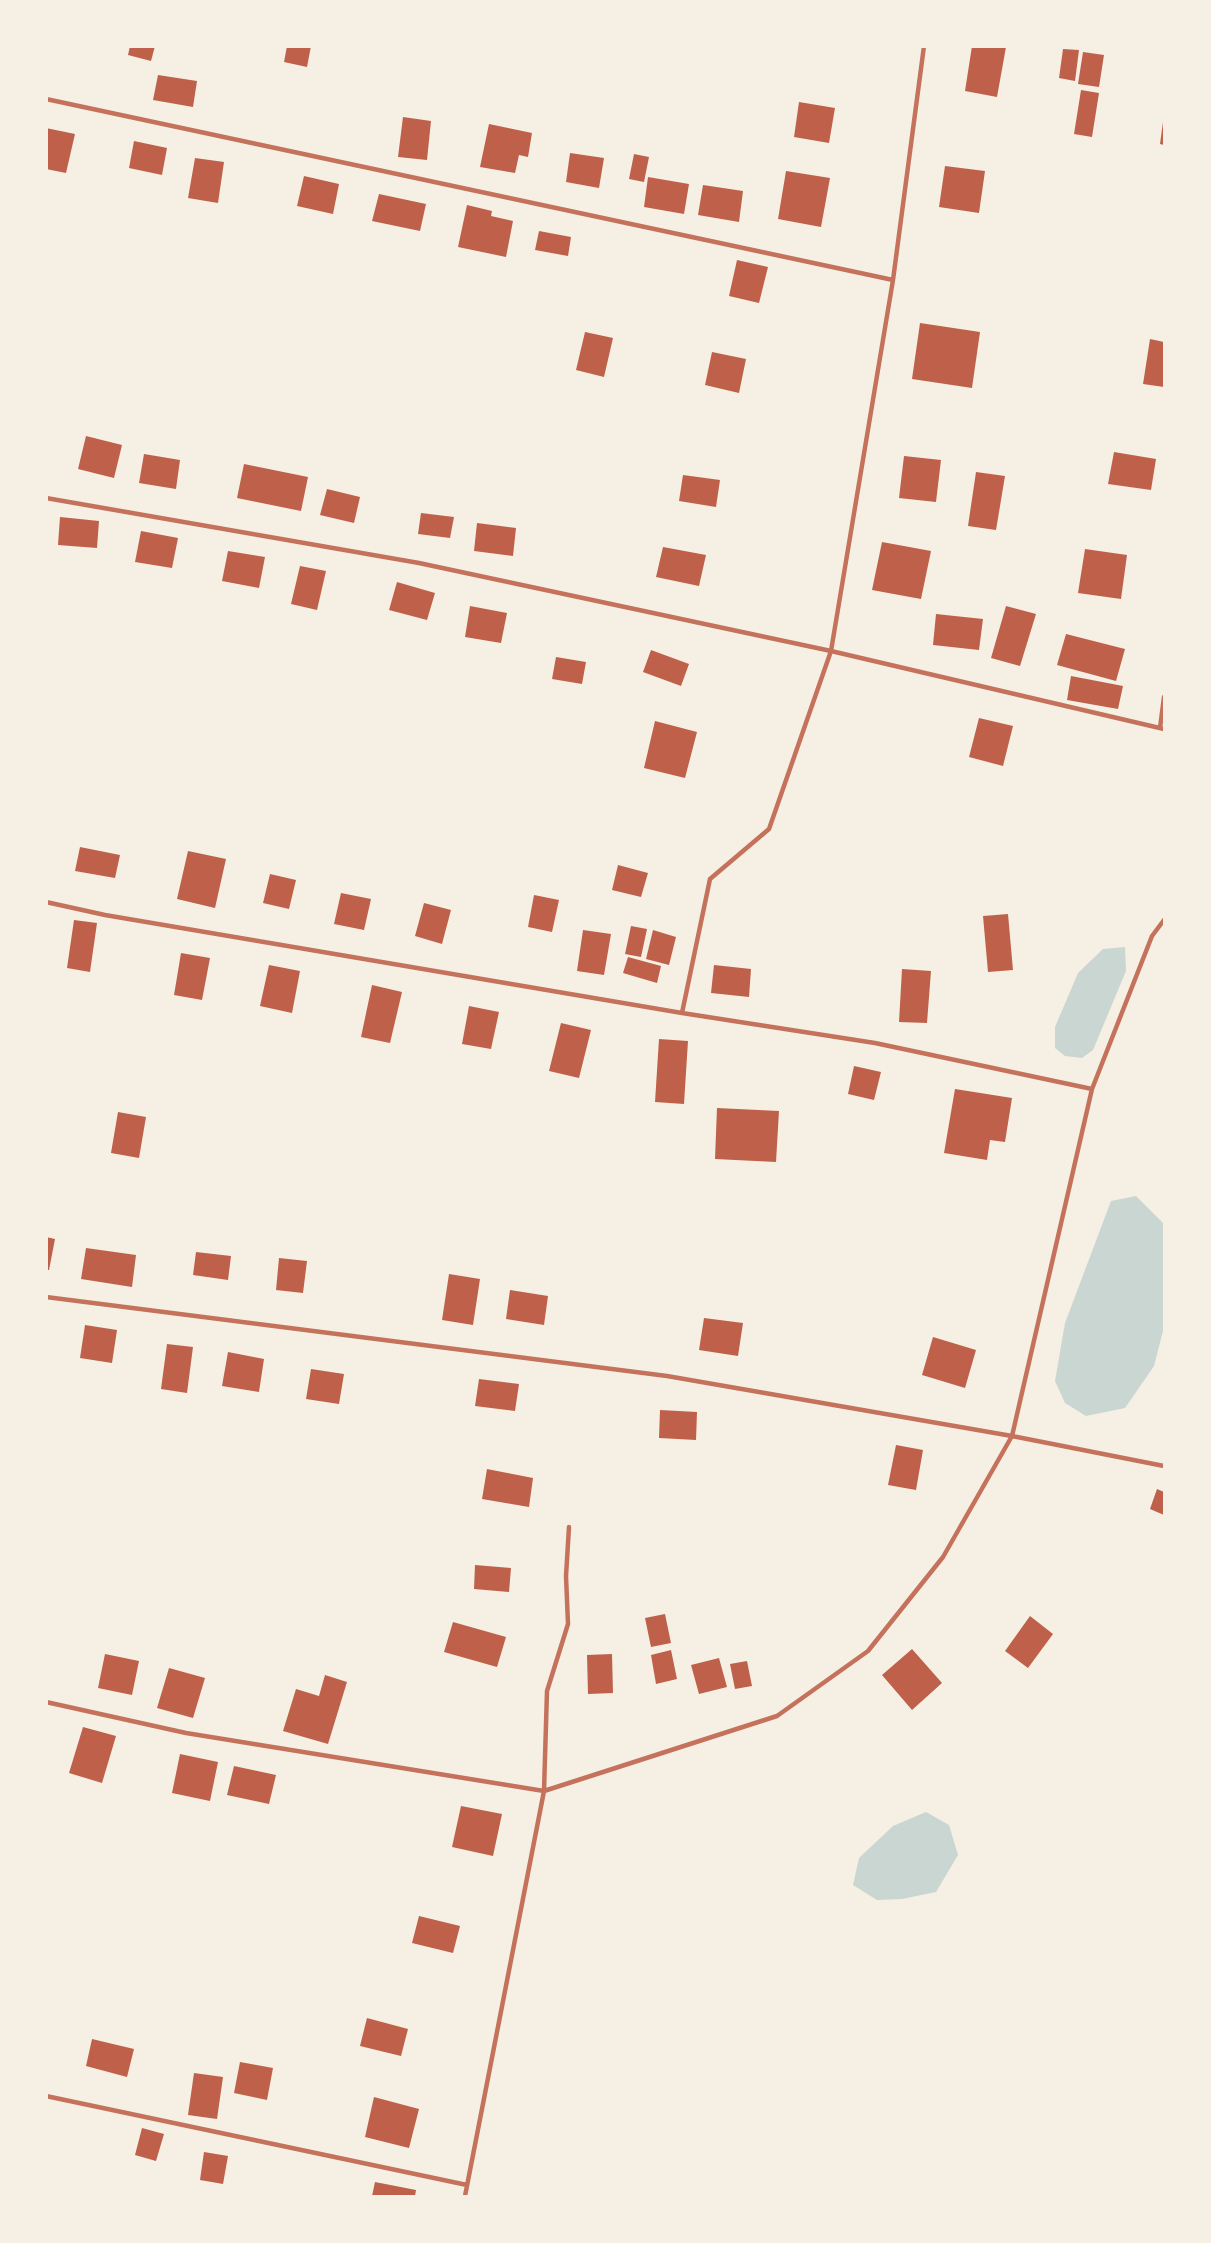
<!DOCTYPE html>
<style>
body{margin:0}
#map{position:relative;width:1211px;height:2243px;overflow:hidden;background:#f6efe4;font-family:"Alegreya Sans",sans-serif}
canvas{display:block}
.frame{position:absolute;inset:0;border:48px solid #f6efe4;pointer-events:none}
</style>
<div id="map">
<canvas width="1211" height="2243"></canvas>
<div class="frame"></div>
</div>
<script>
const ctx = document.querySelector('canvas').getContext('2d');
ctx.lineJoin = 'round';
function paint(path, color) { ctx.fillStyle = color; ctx.fill(path, 'evenodd'); }
const toPath = rows => new Path2D(rows.map(r => 'M' + r).join(''));
function strokePath(path, color, width, dash) { ctx.strokeStyle = color; ctx.lineWidth = width; ctx.lineCap = dash ? 'butt' : 'round'; ctx.setLineDash(dash || []); ctx.stroke(path); }
paint(toPath([
 [1125,947,1126,971,1093,1050,1082,1058,1065,1056,1055,1048,1055,1027,1078,973,1103,949],
 [1136,1196,1164,1224,1164,1327,1154,1366,1125,1408,1086,1416,1065,1403,1055,1381,1065,1323,1111,1201],
 [926,1812,949,1825,958,1855,936,1892,902,1899,877,1900,853,1885,859,1858,893,1826]
]), '#c9d6d2');
paint(toPath([
 [130,46,155,46,151,61,128,55],
 [287,46,311,46,307,67,284,62],
 [972,46,1006,47,997,97,965,91],
 [1063,49,1079,50,1075,81,1059,78],
 [1083,52,1104,55,1099,87,1078,84],
 [158,75,197,81,193,107,153,100],
 [1081,90,1099,93,1092,137,1074,134],
 [799,102,835,108,829,143,794,137],
 [403,117,431,121,427,160,398,157],
 [1163,122,1164,122,1164,145,1160,144],
 [489,124,532,133,528,157,519,155,515,173,480,167],
 [46,128,75,134,66,173,46,169],
 [134,141,167,148,162,175,129,168],
 [570,153,604,158,599,188,566,182],
 [634,154,649,157,644,182,629,179],
 [195,158,224,162,218,203,188,198],
 [945,166,985,171,979,213,939,207],
 [786,171,830,178,821,227,778,219],
 [304,176,339,184,333,214,297,206],
 [648,177,689,184,684,214,644,207],
 [703,185,743,191,739,222,698,215],
 [379,194,426,204,420,231,372,221],
 [467,205,492,211,491,216,513,221,506,257,458,247],
 [539,231,571,237,568,256,535,250],
 [737,260,768,267,759,303,729,296],
 [920,323,980,332,972,388,912,379],
 [585,332,613,338,604,377,576,370],
 [1150,339,1164,342,1164,387,1143,384],
 [712,352,746,359,739,393,705,385],
 [86,436,122,445,114,478,78,469],
 [1114,452,1156,459,1151,490,1108,484],
 [144,454,180,460,176,489,139,483],
 [904,456,941,460,936,502,899,498],
 [244,464,308,477,301,511,237,498],
 [976,472,1005,476,996,530,968,526],
 [683,475,720,480,716,507,679,501],
 [327,489,360,497,354,523,320,515],
 [421,513,454,517,450,538,418,534],
 [60,517,99,521,97,548,58,545],
 [477,523,516,528,513,556,474,551],
 [141,531,178,538,172,568,135,562],
 [882,542,931,551,921,599,872,590],
 [663,547,706,555,699,586,656,577],
 [1085,549,1127,555,1121,599,1078,593],
 [228,551,265,557,259,588,222,581],
 [300,566,326,571,317,610,291,604],
 [397,582,435,593,427,620,389,610],
 [470,606,507,613,501,643,465,637],
 [1006,606,1036,614,1020,666,991,658],
 [936,614,983,619,979,650,933,645],
 [1066,634,1125,649,1116,681,1057,665],
 [651,650,689,664,681,686,643,672],
 [556,657,586,662,582,684,552,679],
 [1071,676,1123,686,1118,709,1067,700],
 [979,718,1013,726,1003,766,969,757],
 [655,721,697,732,685,778,644,768],
 [80,847,120,855,115,878,75,871],
 [188,851,226,859,215,908,177,899],
 [618,865,648,873,641,897,612,890],
 [270,874,296,880,289,909,263,903],
 [341,893,371,899,364,930,334,924],
 [534,895,559,900,552,932,528,927],
 [424,903,451,910,442,944,415,936],
 [1008,914,1013,970,988,972,983,916],
 [74,920,97,923,90,972,67,968],
 [631,926,647,929,641,957,625,954],
 [583,930,611,934,604,975,577,971],
 [653,930,676,937,669,965,646,959],
 [181,953,210,958,202,1000,174,995],
 [628,957,661,966,657,983,623,973],
 [269,965,300,971,292,1013,260,1006],
 [714,965,751,969,749,997,711,993],
 [902,969,931,971,927,1023,899,1022],
 [372,985,402,992,390,1043,361,1037],
 [469,1006,499,1012,491,1049,462,1044],
 [561,1023,591,1030,579,1078,549,1071],
 [659,1039,688,1041,684,1104,655,1102],
 [854,1066,881,1072,874,1100,848,1094],
 [955,1089,1012,1098,1005,1142,990,1140,987,1160,944,1153],
 [717,1108,779,1111,776,1162,715,1159],
 [118,1112,146,1117,139,1158,111,1153],
 [46,1237,55,1239,49,1270,46,1270],
 [86,1248,136,1255,132,1287,81,1279],
 [196,1252,231,1256,228,1280,193,1275],
 [279,1258,307,1261,303,1293,276,1290],
 [449,1274,480,1279,473,1325,442,1320],
 [510,1290,548,1296,544,1325,506,1319],
 [704,1318,743,1323,738,1356,699,1350],
 [85,1325,117,1330,112,1363,80,1358],
 [933,1337,976,1350,965,1388,922,1375],
 [167,1344,193,1347,187,1393,161,1389],
 [228,1352,264,1359,259,1392,222,1386],
 [311,1369,344,1374,339,1404,306,1399],
 [479,1379,519,1384,515,1411,475,1406],
 [660,1410,697,1412,696,1440,659,1438],
 [896,1445,923,1450,916,1490,888,1485],
 [487,1469,533,1478,529,1507,482,1499],
 [1157,1489,1164,1492,1164,1515,1150,1509],
 [475,1565,511,1568,509,1592,474,1589],
 [665,1614,671,1643,651,1647,645,1618],
 [1030,1616,1053,1634,1028,1668,1005,1651],
 [453,1622,506,1637,497,1667,444,1652],
 [912,1649,942,1683,912,1710,882,1675],
 [671,1650,677,1679,656,1684,651,1655],
 [105,1654,139,1661,132,1695,98,1688],
 [612,1654,613,1693,588,1694,587,1655],
 [719,1658,727,1687,699,1694,691,1665],
 [747,1661,752,1686,735,1689,730,1664],
 [169,1668,205,1678,193,1718,157,1708],
 [325,1675,347,1682,328,1744,283,1731,296,1689,319,1696],
 [83,1727,116,1736,102,1783,69,1773],
 [180,1754,218,1762,210,1801,172,1793],
 [234,1766,276,1775,269,1804,227,1795],
 [461,1806,502,1814,493,1856,452,1847],
 [419,1916,460,1926,453,1953,412,1943],
 [367,2018,408,2029,401,2056,360,2046],
 [92,2039,134,2049,127,2077,86,2066],
 [240,2062,273,2068,267,2100,234,2093],
 [194,2073,223,2077,217,2119,188,2115],
 [374,2097,419,2109,409,2148,365,2137],
 [142,2128,164,2134,156,2161,135,2155],
 [204,2152,228,2156,223,2184,200,2180],
 [375,2182,416,2190,415,2196,372,2196]
]), '#bf614a');
strokePath(toPath([
 [46,99,893,280],
 [46,498,419,563,831,651,1164,729],
 [1160,728,1164,697],
 [46,902,105,915,682,1013,875,1043,1092,1089],
 [682,1013,710,879,769,829,831,651,893,280,924,46],
 [46,1297,667,1376,1012,1436,1164,1466],
 [46,1702,186,1733,544,1791,547,1691,568,1624,566,1576,569,1527],
 [46,2096,467,2185],
 [465,2196,544,1791,777,1716,868,1651,943,1557,1012,1436,1092,1089,1152,936,1164,920]
]), '#c5725c', 4.5);
</script>
